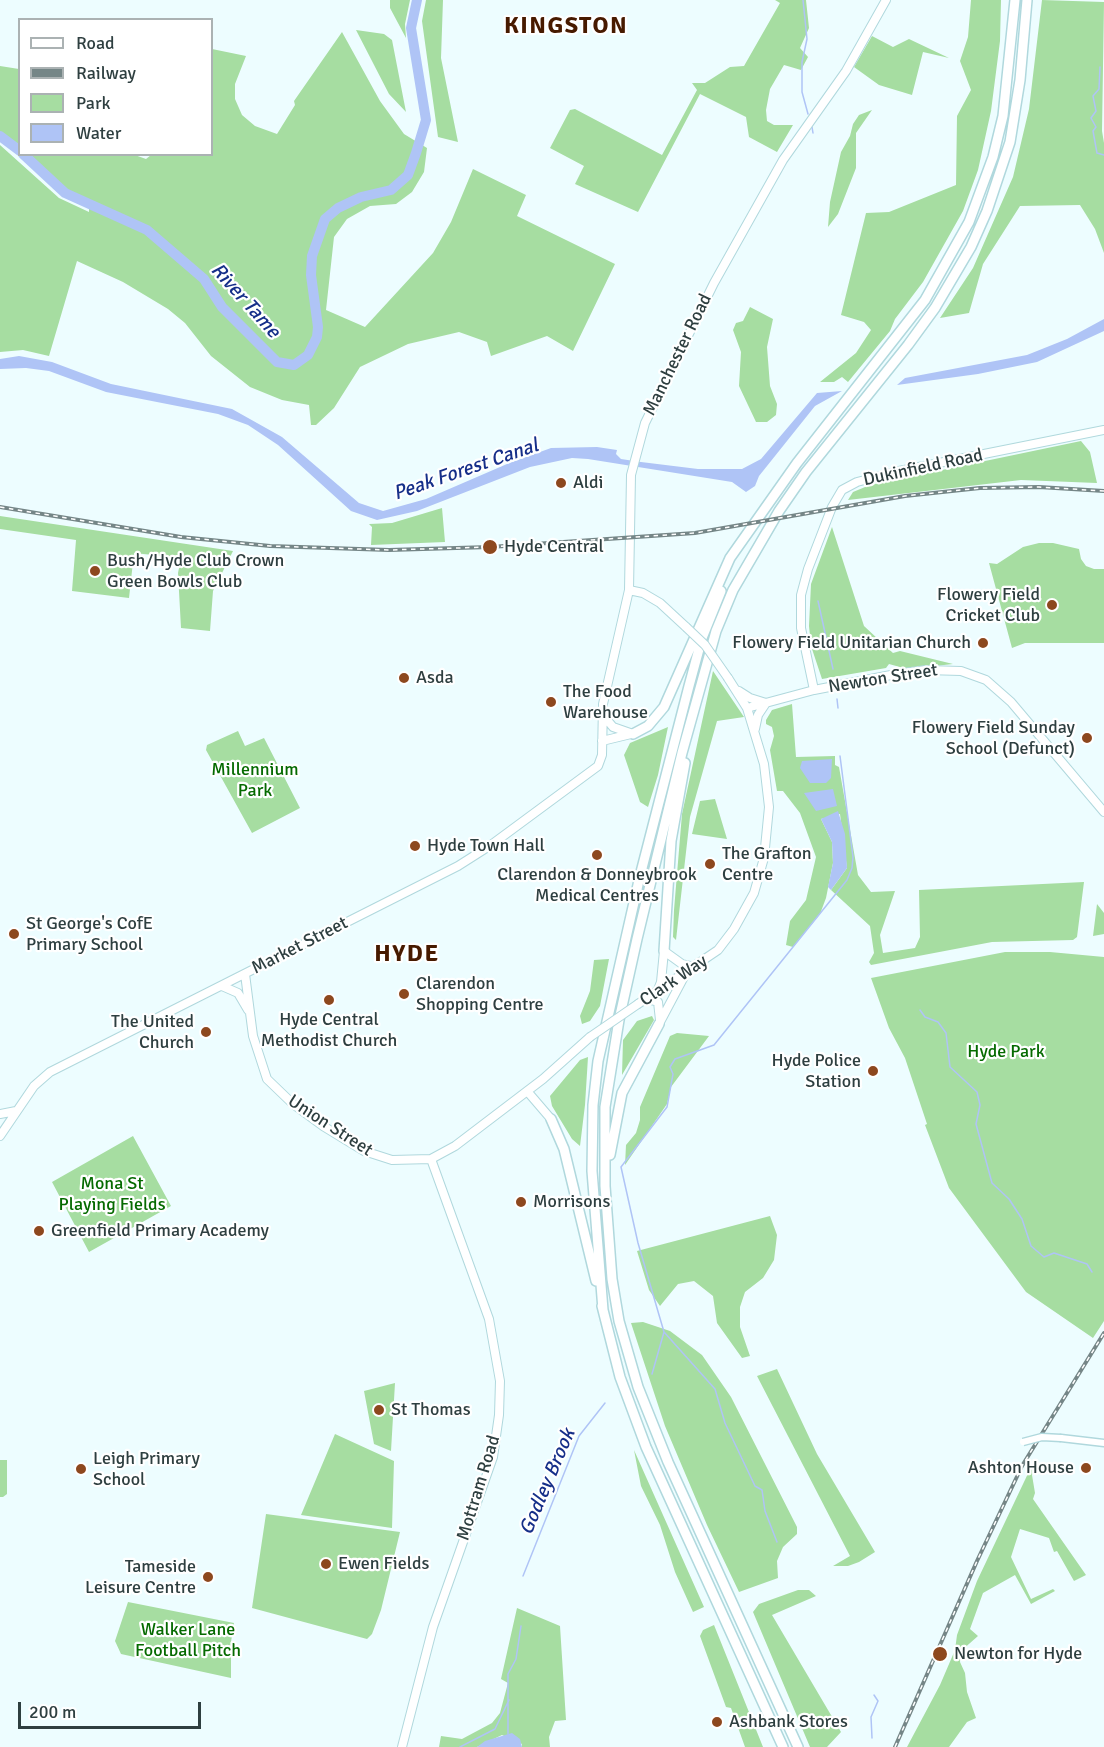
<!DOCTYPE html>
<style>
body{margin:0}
#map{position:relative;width:1104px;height:1747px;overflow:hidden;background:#edfdff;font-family:Signika,sans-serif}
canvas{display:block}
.legend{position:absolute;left:18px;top:18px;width:195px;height:138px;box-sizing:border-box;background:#fff;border:2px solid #abb2b3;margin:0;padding:8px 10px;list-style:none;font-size:18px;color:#2e3f40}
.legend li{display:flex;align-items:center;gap:12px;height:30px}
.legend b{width:30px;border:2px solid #abb2b3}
.scale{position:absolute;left:18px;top:1702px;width:183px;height:27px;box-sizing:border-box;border:3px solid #2e3f40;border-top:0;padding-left:8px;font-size:18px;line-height:21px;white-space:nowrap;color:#2e3f40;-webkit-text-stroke:4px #fff;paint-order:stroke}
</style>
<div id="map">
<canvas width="1104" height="1747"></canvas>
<ul class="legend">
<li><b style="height:8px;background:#fff"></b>Road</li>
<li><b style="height:8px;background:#758687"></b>Railway</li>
<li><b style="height:16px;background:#a6dda1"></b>Park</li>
<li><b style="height:16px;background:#afc4f6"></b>Water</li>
</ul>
<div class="scale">200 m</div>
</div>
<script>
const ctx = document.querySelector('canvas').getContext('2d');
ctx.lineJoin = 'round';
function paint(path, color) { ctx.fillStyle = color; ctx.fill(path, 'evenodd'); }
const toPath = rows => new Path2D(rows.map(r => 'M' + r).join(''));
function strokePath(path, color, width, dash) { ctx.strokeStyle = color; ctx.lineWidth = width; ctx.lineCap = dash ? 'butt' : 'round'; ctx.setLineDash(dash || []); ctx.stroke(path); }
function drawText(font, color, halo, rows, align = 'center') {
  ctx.font = font + ' Signika,sans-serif'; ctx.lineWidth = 4.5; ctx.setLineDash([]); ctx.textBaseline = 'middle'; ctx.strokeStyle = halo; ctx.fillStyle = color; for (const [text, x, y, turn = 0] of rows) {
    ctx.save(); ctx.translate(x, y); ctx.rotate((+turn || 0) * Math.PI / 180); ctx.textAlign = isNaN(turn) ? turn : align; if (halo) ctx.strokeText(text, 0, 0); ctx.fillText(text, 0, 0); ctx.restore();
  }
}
paint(toPath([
 [390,0,410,0,405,24,406,38,390,8],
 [426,0,443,0,441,58,458,142,438,137,422,21],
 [775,0,806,0,809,28,800,48,808,57,801,70,784,65,770,89,766,110,767,121,774,125,793,125,777,152,749,137,746,117,700,94,638,212,575,184,584,166,550,148,570,110,575,109,662,155,697,90,692,83,705,83,730,67,744,66,780,3],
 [971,0,1001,0,1000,41,991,111,978,170,963,211,923,282,895,319,890,331,848,382,842,377,834,382,820,382,856,353,871,330,864,322,841,315,866,213,889,212,956,185,957,116,971,90,960,61,968,37],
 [1042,0,1104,2,1102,131,1104,143,1104,253,1095,229,1080,205,1020,206,983,264,969,313,940,318,973,268,1013,177,1029,109],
 [356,30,384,34,392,40,406,112,389,94],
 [342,32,380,101,404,134,427,148,424,172,412,192,396,204,370,206,347,219,334,237,326,310,365,327,433,253,451,222,473,169,526,195,517,216,615,264,573,351,547,336,491,356,487,342,459,332,408,344,360,367,334,408,316,425,311,425,309,405,282,400,250,387,211,356,185,323,168,309,123,282,77,261,49,356,23,350,0,352,0,145,59,198,89,212,89,205,65,193,23,155,132,154,146,159,151,155,212,154,212,49,246,56,235,84,235,99,242,115,255,126,277,134,295,105,294,101],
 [872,36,893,47,909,39,949,58,923,52,912,95,879,85,854,67],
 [0,66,19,69,19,151,0,136],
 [872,110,856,133,856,168,838,214,828,227,830,202,841,152,850,136,853,124,859,115],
 [750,307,773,319,767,347,770,386,777,404,776,415,767,422,756,422,739,386,741,352,733,330,736,323,743,321],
 [1081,441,1090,452,1097,483,1021,480,848,500,853,492,870,485],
 [442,508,445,542,371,545,372,527,369,524,392,523],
 [0,516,233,551,213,591,210,631,181,628,178,573,181,558,134,553,129,598,72,591,76,540,0,529],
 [832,527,864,626,893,653,900,651,953,664,907,669,889,664,886,668,822,679,811,646,809,626,811,584],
 [1039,543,1053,543,1079,549,1081,559,1086,566,1094,569,1104,569,1104,643,1025,643,1012,648,989,563,997,564,1023,547],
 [713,671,744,717,717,721,690,817,676,940,673,937,674,910,682,814],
 [792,704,796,757,835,756,835,765,839,767,858,875,871,892,895,891,880,935,883,953,915,948,920,937,919,890,1084,882,1077,937,1073,940,992,942,871,965,869,962,874,953,870,926,831,890,847,868,840,814,821,819,832,842,833,863,826,898,820,914,793,947,786,945,790,921,806,900,816,857,800,813,783,791,777,791,770,750,774,736,772,727,766,724,766,720,772,710],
 [668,727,658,775,648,807,640,802,624,755,630,743],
 [238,731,245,746,264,738,300,808,252,833,206,750,207,745],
 [715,799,727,839,692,834,700,801],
 [1097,904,1104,913,1104,934,1093,936],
 [1005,952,1050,952,1104,957,1104,1321,1093,1338,1026,1292,949,1188,925,1125,927,1124,905,1058,889,1028,871,978],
 [609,959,600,1006,590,1021,582,1024,580,1016,590,991,594,960],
 [652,1016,654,1020,622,1075,623,1040,637,1021],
 [677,1033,709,1036,671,1087,667,1104,625,1165,626,1145,636,1133,640,1120,640,1107,670,1036],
 [588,1057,585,1105,580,1146,572,1139,552,1106,550,1096,580,1060],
 [133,1136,171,1206,89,1252,52,1182],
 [770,1216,777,1235,774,1260,763,1278,745,1292,740,1307,740,1327,750,1356,742,1358,717,1323,713,1296,694,1281,678,1284,660,1306,649,1290,637,1251],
 [643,1322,670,1331,702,1355,731,1397,797,1527,797,1534,783,1547,777,1561,778,1578,739,1592,707,1525,665,1426,631,1323],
 [777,1369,817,1454,875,1552,859,1562,848,1566,833,1566,850,1556,757,1376],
 [395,1383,391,1451,374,1444,364,1391],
 [335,1434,394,1461,392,1528,301,1515],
 [634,1450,704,1607,693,1612,675,1572,660,1525,641,1486],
 [0,1460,7,1460,7,1494,3,1497,0,1497],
 [1033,1463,1036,1464,1032,1475,1035,1493,1033,1499,1086,1575,1074,1581,1057,1551,1054,1552,1049,1538,1020,1529,1011,1557,1031,1599,1053,1589,1055,1591,1031,1604,1015,1575,983,1593,970,1629,978,1636,961,1651,960,1662,965,1673,967,1692,976,1718,967,1722,949,1747,907,1747,940,1685,955,1650,957,1635,977,1581],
 [266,1514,400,1532,381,1610,372,1634,367,1639,252,1608],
 [798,1590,809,1590,816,1596,772,1615,841,1732,827,1747,810,1747,753,1612,759,1604],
 [128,1602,234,1623,231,1642,231,1678,121,1654,115,1641],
 [517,1608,560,1626,566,1720,555,1721,549,1737,550,1747,522,1747,522,1744,502,1735,477,1747,439,1747,441,1736,462,1739,492,1723,500,1713,508,1683,501,1679],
 [714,1625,763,1747,745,1747,731,1708,726,1707,700,1636,703,1630]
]), '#a6dda1');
paint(toPath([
 [1104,319,1104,331,1037,362,978,374,897,385,905,378,1027,355,1067,339],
 [19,356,52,362,111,384,232,409,282,437,359,503,383,511,426,499,507,464,551,448,597,447,617,450,616,454,621,459,641,462,698,469,742,469,761,459,817,393,842,391,815,406,759,476,755,486,746,492,732,482,588,459,572,458,530,467,417,511,377,520,351,511,278,445,248,425,218,414,106,392,49,371,26,368,0,369,0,359],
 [832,759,831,778,826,783,810,783,800,768,802,761],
 [833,789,837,806,816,811,804,793],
 [838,811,845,834,847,868,831,890,828,887,833,863,832,842,821,819],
 [512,1733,520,1739,522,1747,477,1747,485,1741]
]), '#afc4f6');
strokePath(toPath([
 [803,0,807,39,802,62,802,92,808,114],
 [1100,67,1099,89,1093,96,1096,111,1091,118,1096,127,1093,131,1097,153,1104,155],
 [812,127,813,133],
 [818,601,833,669],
 [837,699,838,708],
 [920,1010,925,1017,938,1022,946,1033,950,1067,977,1092,980,1105,976,1124,992,1183,1009,1199,1022,1219,1031,1246,1044,1257,1054,1253,1087,1264,1092,1272],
 [652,1374,664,1332],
 [777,1542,765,1511,762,1490,755,1486,725,1423,715,1389,664,1332,638,1243,621,1167,667,1107,673,1074,670,1067,675,1059,714,1045,847,880,852,868,853,857,840,756],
 [523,1576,579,1436,605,1403],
 [508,1734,508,1674,516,1659,521,1626],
 [872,1738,871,1717,878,1701,874,1695],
 [460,1747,495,1729,509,1700]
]), '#afc4f6', 1.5);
strokePath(toPath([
 [0,136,20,151],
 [23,154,65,193,147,230,204,279,222,307,277,362,294,365,308,355,317,337,318,327,311,275,312,256,325,219,338,208,361,197,391,190,408,175,416,153,426,120,411,28,417,0]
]), '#afc4f6', 10);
const minor = toPath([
 [1061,1438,1104,1443]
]);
const major = toPath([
 [629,590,643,593,660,603,686,627],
 [814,690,801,628,801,595,808,569,832,507,842,490,857,482,899,471,1104,430],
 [739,691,750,698,766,703,758,715,755,729],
 [747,708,814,690,896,674,926,670,961,671,986,680,1011,702,1104,812],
 [602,714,613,727,633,734],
 [602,741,631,734],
 [664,951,682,964,695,967],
 [245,974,253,1036,267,1079,293,1104,323,1126,364,1151,392,1160,431,1159,455,1146,543,1079,590,1037],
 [222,986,238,993,248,1010],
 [657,992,661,982,664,951],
 [647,999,658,1002,660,1020],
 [638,1004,718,950,734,929,754,893,764,858,769,807,764,764,747,708,728,678],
 [659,1024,685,975],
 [527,1091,551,1119],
 [0,1114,16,1111],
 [0,1136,34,1086,50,1072,458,866,491,845,598,766,602,755,603,704,629,590,631,475,645,423,714,283,783,160,846,71,886,0],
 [402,1747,433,1627,493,1457,499,1415,500,1381,489,1319,431,1159]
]);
const highway = toPath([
 [633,734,648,726,664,707,730,558,797,463,925,300,969,222,993,157,1003,116,1015,0],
 [664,951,671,841,685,763],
 [551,1119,564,1149,596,1281],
 [610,1155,622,1093,659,1024],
 [602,1306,620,1377,646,1447,783,1747],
 [603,1310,592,1171,593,1105,598,1061,640,876,689,686,702,638,721,591],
 [798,1747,668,1462,638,1387,619,1321,612,1279,605,1186,605,1107,619,1020,637,939,682,753,716,631,733,590,779,511,806,472,908,345,935,308,971,247,987,211,1010,142,1020,80,1027,0]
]);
strokePath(minor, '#b0d8dd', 9);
strokePath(major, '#b0d8dd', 10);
strokePath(highway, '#b0d8dd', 12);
strokePath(minor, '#fff', 6);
strokePath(major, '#fff', 8);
strokePath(highway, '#fff', 9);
const rail = toPath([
 [0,507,181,537,270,546,389,550,490,547,695,533,905,496,980,488,1039,487,1104,491],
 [895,1747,977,1561,1022,1466,1104,1333]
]);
strokePath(rail, '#758687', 4);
strokePath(rail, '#fff', 1.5, [4.5]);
const minorBridge = toPath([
 [1023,1442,1042,1437,1061,1438]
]);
const majorBridge = toPath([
 [686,627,705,645,728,678],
 [590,1037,638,1004]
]);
strokePath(minorBridge, '#b0d8dd', 9, []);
strokePath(majorBridge, '#b0d8dd', 10, []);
strokePath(minorBridge, '#fff', 6);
strokePath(majorBridge, '#fff', 8);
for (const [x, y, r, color] of [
 [561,483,6,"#8d481e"],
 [490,547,8,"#8d481e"],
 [95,571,6,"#8d481e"],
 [1052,605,6,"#8d481e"],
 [983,643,6,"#8d481e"],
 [404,678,6,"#8d481e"],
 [551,702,6,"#8d481e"],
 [1087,738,6,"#8d481e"],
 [415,846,6,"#8d481e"],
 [597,855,6,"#8d481e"],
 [710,864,6,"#8d481e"],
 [14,934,6,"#8d481e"],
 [404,994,6,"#8d481e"],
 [329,1000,6,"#8d481e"],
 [206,1032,6,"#8d481e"],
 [873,1071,6,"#8d481e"],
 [521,1202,6,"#8d481e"],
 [39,1231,6,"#8d481e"],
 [379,1410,6,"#8d481e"],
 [1086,1468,6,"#8d481e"],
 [81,1469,6,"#8d481e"],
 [326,1564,6,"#8d481e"],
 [208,1577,6,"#8d481e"],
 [940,1654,8,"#8d481e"],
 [717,1722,6,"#8d481e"]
]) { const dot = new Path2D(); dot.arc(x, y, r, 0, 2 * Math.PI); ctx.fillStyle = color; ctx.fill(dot); strokePath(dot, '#fff', 2); }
drawText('18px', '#2e3f40', '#fff', [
 ["Manchester Road",678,355,-64],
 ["Dukinfield Road",923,468,-12],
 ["Newton Street",883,679,-9],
 ["Market Street",300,946,-27],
 ["Clark Way",674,981,-34],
 ["Union Street",330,1126,33],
 ["Mottram Road",479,1488,-73]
]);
drawText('18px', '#2e3f40', '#fff', [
 ["Aldi",573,483],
 ["Hyde Central",504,547],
 ["Bush/Hyde Club Crown",107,561],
 ["Green Bowls Club",107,582],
 ["Flowery Field",1040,595,"right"],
 ["Cricket Club",1040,616,"right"],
 ["Flowery Field Unitarian Church",971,643,"right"],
 ["Asda",416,678],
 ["The Food",563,692],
 ["Warehouse",563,713],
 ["Flowery Field Sunday",1075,728,"right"],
 ["School (Defunct)",1075,749,"right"],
 ["Hyde Town Hall",427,846],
 ["The Grafton",722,854],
 ["Centre",722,875],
 ["Clarendon & Donneybrook",597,875,"center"],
 ["Medical Centres",597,896,"center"],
 ["St George's CofE",26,924],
 ["Primary School",26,945],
 ["Clarendon",416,984],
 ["Shopping Centre",416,1005],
 ["Hyde Central",329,1020,"center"],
 ["Methodist Church",329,1041,"center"],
 ["The United",194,1022,"right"],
 ["Church",194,1043,"right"],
 ["Hyde Police",861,1061,"right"],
 ["Station",861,1082,"right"],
 ["Morrisons",533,1202],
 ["Greenfield Primary Academy",51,1231],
 ["St Thomas",391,1410],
 ["Leigh Primary",93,1459],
 ["School",93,1480],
 ["Ashton House",1074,1468,"right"],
 ["Ewen Fields",338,1564],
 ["Tameside",196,1567,"right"],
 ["Leisure Centre",196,1588,"right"],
 ["Newton for Hyde",954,1654],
 ["Ashbank Stores",729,1722]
], 'left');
drawText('18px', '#056a00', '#fff', [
 ["Millennium",255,770],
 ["Park",255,791],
 ["Hyde Park",1006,1052],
 ["Mona St",112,1184],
 ["Playing Fields",112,1205],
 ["Walker Lane",188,1630],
 ["Football Pitch",188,1651]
]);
drawText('italic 20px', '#162f89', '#fff', [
 ["River Tame",245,301,48],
 ["Peak Forest Canal",466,470,-19],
 ["Godley Brook",548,1482,-67]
]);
ctx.letterSpacing = '1.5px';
drawText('bold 24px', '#471a00', '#fff', [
 ["KINGSTON",566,27],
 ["HYDE",407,955]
]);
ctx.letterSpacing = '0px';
</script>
